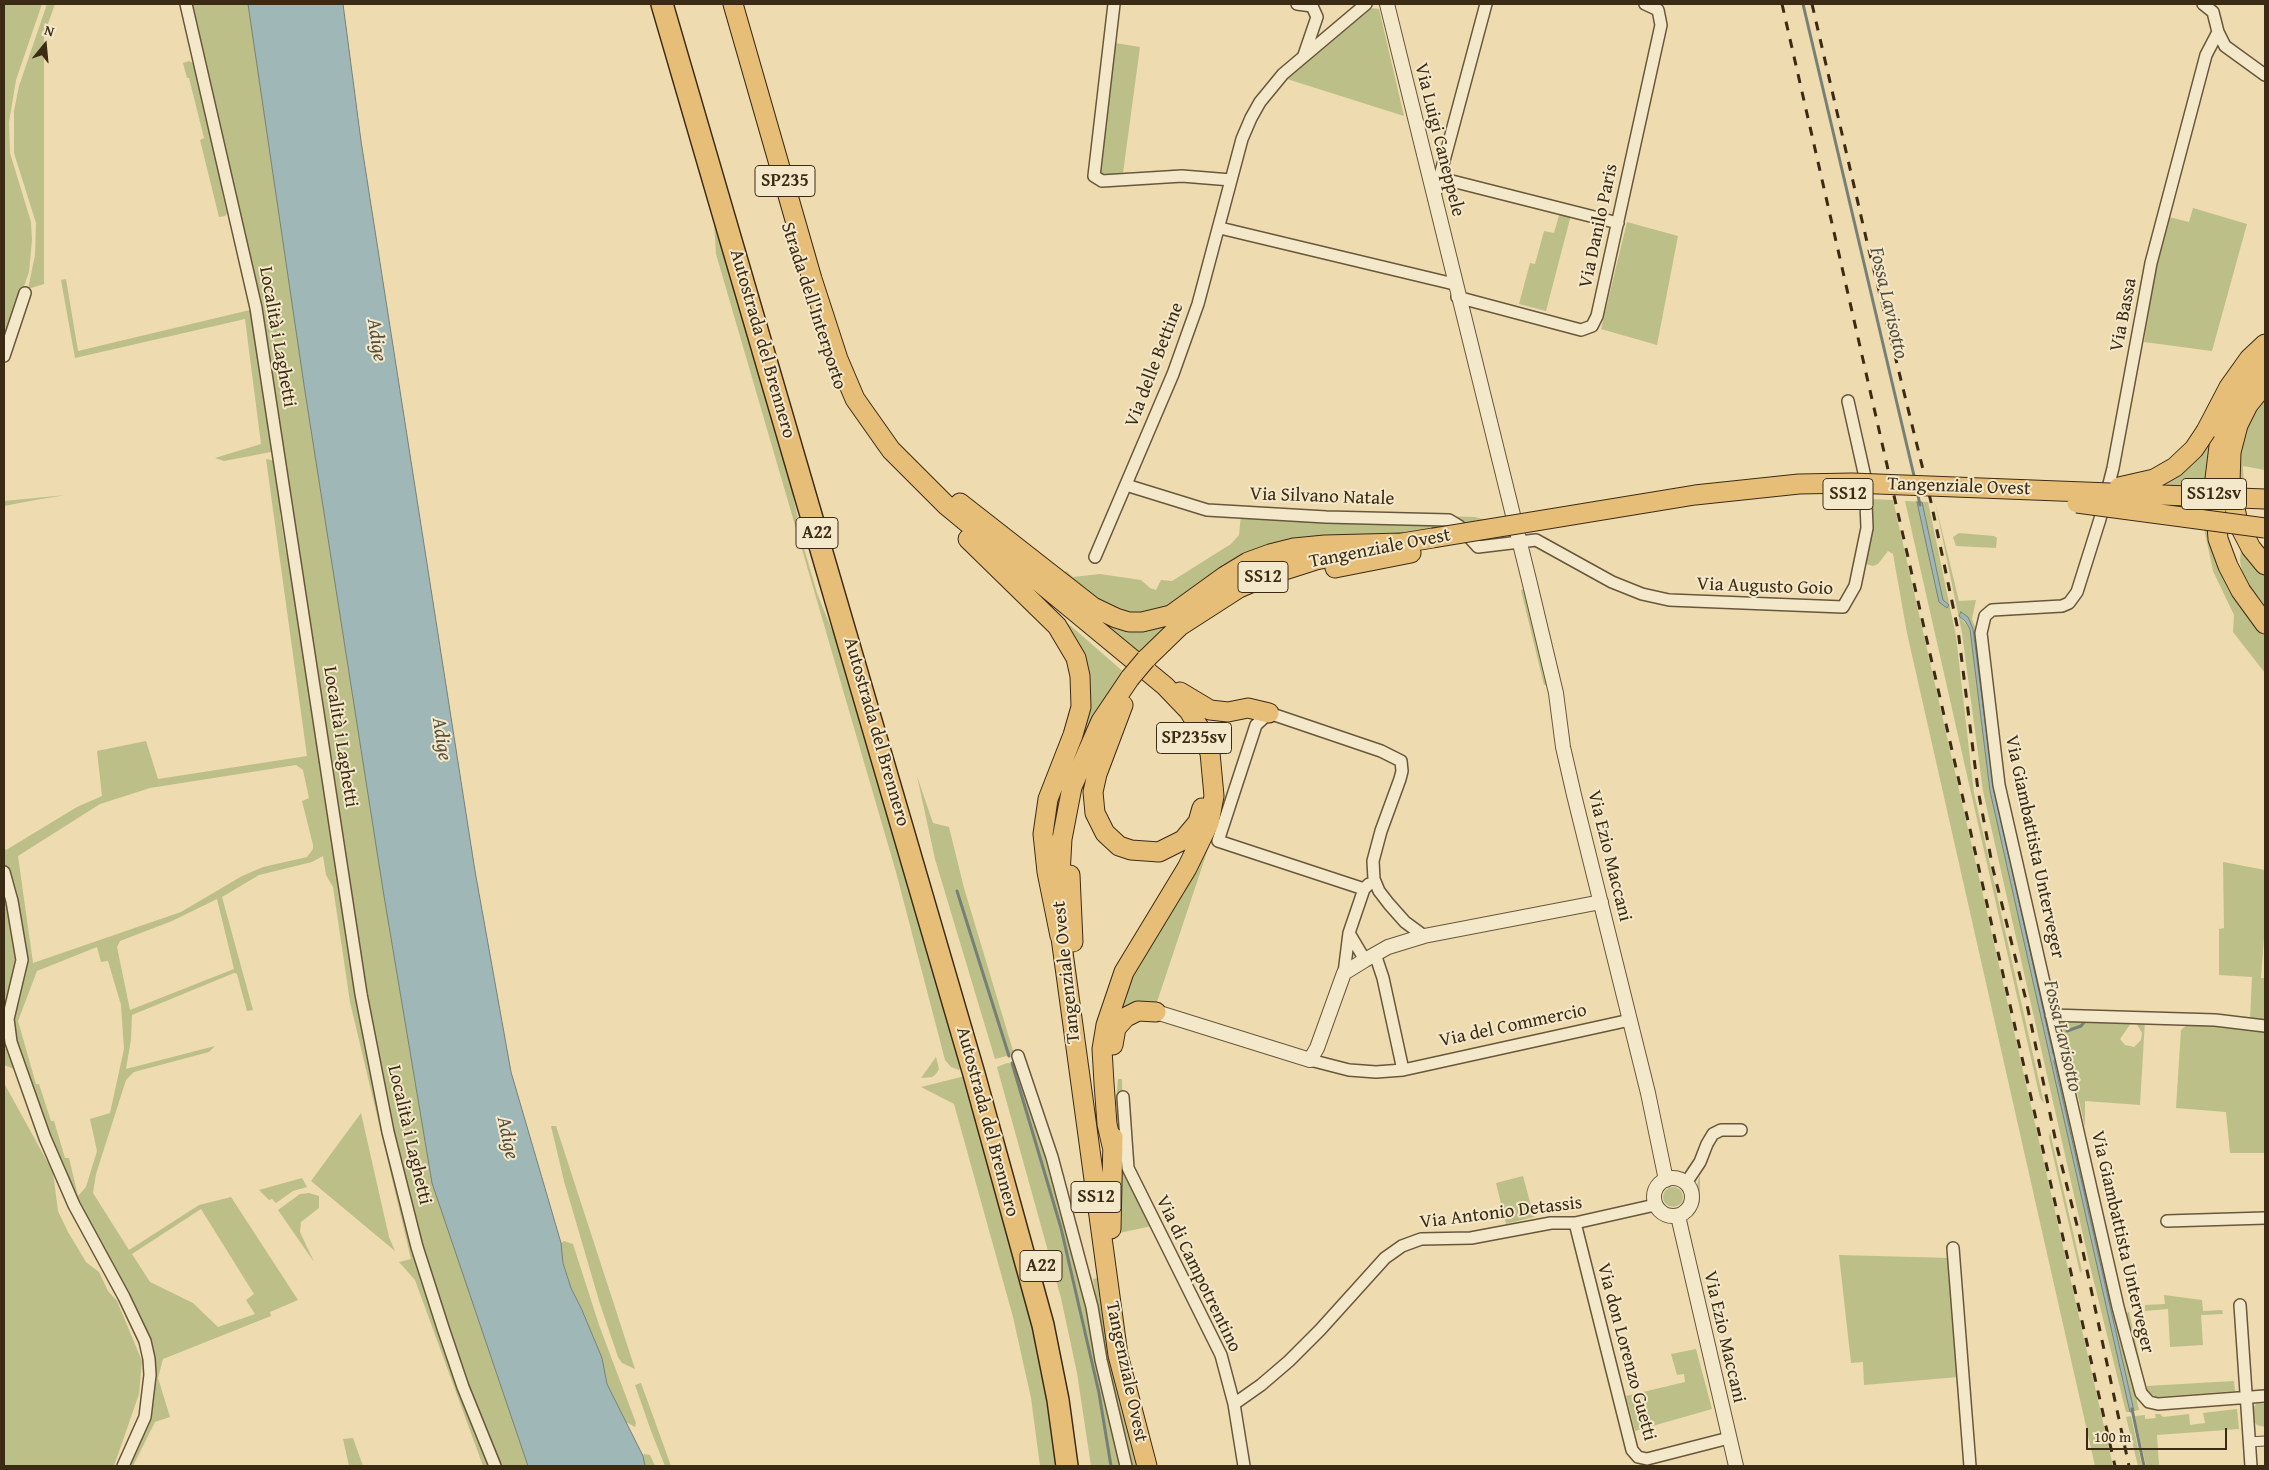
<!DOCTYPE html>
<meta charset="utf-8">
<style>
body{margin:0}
#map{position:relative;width:2269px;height:1470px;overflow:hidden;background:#eedbaf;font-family:"Gentium Book Plus",serif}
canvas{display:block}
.frame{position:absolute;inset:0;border:5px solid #3c2b14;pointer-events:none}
.north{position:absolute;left:20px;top:20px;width:50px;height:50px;-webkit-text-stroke:4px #f4e8cb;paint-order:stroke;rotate:17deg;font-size:14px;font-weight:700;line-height:20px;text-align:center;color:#3c2b14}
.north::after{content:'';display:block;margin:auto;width:18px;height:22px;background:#3c2b14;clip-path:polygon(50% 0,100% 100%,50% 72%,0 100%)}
.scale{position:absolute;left:2086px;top:1428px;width:141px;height:22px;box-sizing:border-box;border:2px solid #3c2b14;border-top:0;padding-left:6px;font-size:15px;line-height:18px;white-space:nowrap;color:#3c2b14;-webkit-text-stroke:4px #f4e8cb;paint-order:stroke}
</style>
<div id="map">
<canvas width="2269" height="1470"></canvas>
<div class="frame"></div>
<div class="north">N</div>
<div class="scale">100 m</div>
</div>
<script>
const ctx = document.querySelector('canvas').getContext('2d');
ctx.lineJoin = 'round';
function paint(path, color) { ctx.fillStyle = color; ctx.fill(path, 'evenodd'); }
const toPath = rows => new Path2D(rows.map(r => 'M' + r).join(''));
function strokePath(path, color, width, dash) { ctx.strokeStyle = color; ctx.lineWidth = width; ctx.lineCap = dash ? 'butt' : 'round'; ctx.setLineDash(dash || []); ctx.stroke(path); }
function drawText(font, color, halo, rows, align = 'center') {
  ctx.font = font + ' "Gentium Book Plus",serif'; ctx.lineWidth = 4; ctx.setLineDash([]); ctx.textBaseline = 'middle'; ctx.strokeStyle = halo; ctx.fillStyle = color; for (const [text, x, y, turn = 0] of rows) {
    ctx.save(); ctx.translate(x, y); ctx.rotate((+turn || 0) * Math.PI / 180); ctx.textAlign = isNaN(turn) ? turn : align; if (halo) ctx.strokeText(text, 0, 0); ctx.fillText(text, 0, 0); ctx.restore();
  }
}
paint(toPath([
 [4,4,42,4,16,80,9,122,10,153,31,222,32,240,29,272,4,343],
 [47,4,55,4,44,35,44,284,28,289,35,255,36,223,14,153,14,111,19,86],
 [192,4,248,4,304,385,383,890,432,1183,528,1466,499,1466,473,1405,415,1222,373,1045,251,265],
 [1370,8,1379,9,1404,116,1287,79],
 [1115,43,1140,47,1123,173,1100,175,1098,170],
 [189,61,193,63,201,90,223,185,222,192,227,213,225,216,219,217,200,140,204,138,189,78,187,78,183,63],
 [2193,208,2247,224,2212,351,2144,342,2156,264,2169,217,2189,222],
 [1560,212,1571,215,1546,311,1519,304,1530,263,1535,264,1544,231,1554,233],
 [714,222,788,472,805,552,817,593,840,650,962,1068,959,1070,951,1067,945,1060,896,872,716,254],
 [1627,222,1678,236,1657,345,1601,329],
 [66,279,78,351,254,309,273,449,271,452,224,461,215,458,261,444,245,319,75,358,61,280],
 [2265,392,2265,470,2243,466,2244,492,2237,492,2240,439],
 [2219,418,2210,491,2151,486],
 [266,459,275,461,282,508,280,514,286,553,292,561,322,756,321,776,329,803,347,924,345,936,351,970,355,975,408,1233,417,1267,425,1279,491,1466,483,1466,415,1280,399,1262,411,1259,350,1002,333,887,326,875,323,856,312,862,259,875,222,897,253,1010,247,1011,237,974,234,973,132,1015,131,1039,126,1069,215,1046,209,1052,134,1072,126,1080,96,1174,93,1193,129,1250,199,1205,231,1197,298,1300,270,1312,271,1316,163,1359,158,1378,170,1417,155,1422,133,1466,126,1466,139,1439,152,1363,73,1194,11,1026,25,969,8,877,4,864,4,847,6,850,77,807,102,796,97,751,146,741,158,779,307,756],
 [296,765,303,770,309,798,302,801,313,845,313,849,307,857,263,867,242,876,181,912,33,963,18,856,100,804,150,788],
 [217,899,234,969,130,1010,117,947,120,941,172,921],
 [97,947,101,962,108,961,121,1005,124,1049,110,1113,90,1119,97,1151,86,1187,78,1196,69,1158,65,1158,54,1121,51,1121,39,1084,36,1084,18,1021,37,971],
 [201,1209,254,1294,246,1300,255,1314,218,1327,193,1303,150,1282,132,1254],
 [66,495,35,500,4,506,4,501],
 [1869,499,1893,500,2113,1466,2095,1466,1907,633,1893,554,1888,551,1878,564,1873,566,1866,564],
 [1905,501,1928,502,1956,636,1974,793,2044,1103,2040,1098],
 [1935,502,1959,601,1976,600,1972,619,1975,627,1995,773,2056,1047,2053,1055,1994,790,1973,629,1968,617,1961,612,1959,616,1970,629,1990,791,2130,1412,2126,1412,2090,1266,1983,791,1962,633],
 [1241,515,1453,525,1431,532,1292,544,1169,611,1120,615,1062,576,1066,571,1073,577,1100,574,1141,580,1150,588,1156,590,1161,580,1172,581,1231,544,1239,535],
 [1440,516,1475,517,1490,521,1467,525,1458,519],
 [2203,524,2212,525,2265,632,2265,673,2233,632,2234,615,2213,571],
 [1959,533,1994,536,1997,538,1996,548,1956,546,1953,537],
 [2242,537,2265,569,2265,615,2245,586,2240,561],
 [1010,546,1130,627,1233,577,1296,552,1286,563,1140,658],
 [1524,589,1547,685,1544,685,1521,590],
 [1049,607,1126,674,1111,695,1055,858,1049,823,1087,699],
 [917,776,933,823,949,827,964,888,1014,1054,995,1059,935,859],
 [1217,822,1155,1008,1108,1033,1120,991],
 [2223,862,2265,870,2265,924,2261,978,2265,978,2265,1020,2250,1019,2252,977,2219,975,2219,929,2224,928],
 [4,881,19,961,6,1036,14,1069,4,1065],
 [2128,1019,2131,1023,2120,1039,2125,1045,2134,1047,2141,1040,2142,1033,2136,1023,2139,1020,2145,1020,2140,1105,2085,1101,2085,1127,2061,1021],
 [2189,1023,2265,1031,2265,1153,2230,1153,2226,1112,2176,1108,2181,1030],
 [2057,1055,2136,1396,2139,1410,2134,1411,2127,1381,2054,1061],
 [936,1057,939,1069,936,1074,932,1077,921,1078],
 [1007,1063,1017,1064,1036,1118,1088,1307,1122,1466,1091,1466,1077,1373,1061,1298,997,1067],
 [965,1076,1024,1290,1040,1359,1056,1466,1040,1466,1031,1398,1013,1317,954,1104,921,1087],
 [1118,1079,1122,1079,1124,1175,1152,1226,1119,1233,1120,1158,1116,1100],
 [4,1083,53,1172,58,1211,68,1232,86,1262,99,1272,108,1291,117,1301,142,1361,139,1394,114,1466,4,1466],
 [361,1113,389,1237,395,1251,311,1181],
 [551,1126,556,1126,635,1369,622,1363,618,1357,600,1304,564,1181],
 [2050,1132,2082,1271,2080,1273,2049,1138],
 [1700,1175,1700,1202,1692,1218,1697,1202,1697,1185],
 [1523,1176,1534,1217,1506,1224,1496,1183],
 [302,1178,307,1187,293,1191,276,1203,272,1199,269,1200,259,1190],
 '1663 1197a10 10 0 1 1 20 0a10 10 0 1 1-20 0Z',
 [309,1193,319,1196,319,1208,301,1222,300,1232,314,1262,278,1210,300,1194],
 [564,1241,573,1244,599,1325,636,1423,635,1427,626,1422,607,1384,602,1358,582,1310,571,1288,560,1251,561,1243],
 [1839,1255,1951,1258,1959,1377,1864,1385,1863,1362,1851,1363],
 [1101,1277,1139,1466,1132,1466,1111,1386,1093,1279],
 [2164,1295,2202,1300,2203,1311,2222,1310,2223,1314,2201,1315,2203,1345,2170,1347,2168,1309,2145,1311,2145,1305,2165,1304],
 [2129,1312,2143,1376,2140,1376,2126,1313],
 [1696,1349,1712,1409,1635,1431,1626,1396,1685,1382,1684,1374,1677,1375,1671,1354],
 [2234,1381,2235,1391,2156,1397,2147,1392,2147,1386],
 [641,1383,653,1416,671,1466,665,1466,651,1431,635,1385],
 [2256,1404,2265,1404,2265,1427,2257,1425,2254,1422,2253,1408],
 [2237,1409,2239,1429,2157,1435,2159,1466,2146,1466,2135,1416,2145,1415,2145,1419,2156,1418,2155,1414,2160,1414,2163,1417,2189,1414,2190,1425,2205,1423,2203,1413],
 [2131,1416,2142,1466,2138,1466,2126,1417],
 [353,1438,363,1466,349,1466,343,1439],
 [644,1454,650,1455,655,1466,645,1466,643,1456]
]), '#bcbf88');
const water = toPath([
 [248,4,343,4,361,141,475,871,511,1072,561,1243,563,1263,571,1288,582,1310,602,1358,607,1384,643,1456,645,1466,528,1466,432,1183,383,890,304,385,248,4],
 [1917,502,1922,502,1943,600,1949,605,1947,608,1939,602,1917,502],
 [1961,612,1968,617,1973,629,1994,790,2053,1054,2056,1047,2057,1055,2054,1061,2134,1411,2130,1412,1990,791,1970,629,1965,621,1959,616,1961,612]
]);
paint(water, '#9fb8b7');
strokePath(water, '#778076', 1);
strokePath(toPath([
 [1803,4,1915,480],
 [1917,491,1920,505],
 [957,891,1009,1056],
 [2067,1031,2081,1026,2086,1020],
 [1012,1063,1061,1228,1099,1393,1111,1466],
 [2132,1409,2144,1466]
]), '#778076', 3);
const pedestrian = toPath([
 [2249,1442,2265,1441]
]);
const minor = toPath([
 [186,4,256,308,361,994,388,1132,417,1247,443,1328,463,1387,495,1466],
 [1114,4,1094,176,1102,181,1182,176,1231,180],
 [1297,4,1312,6,1317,17,1304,55],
 [2203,4,2213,12,2218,32,2225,46,2265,75],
 [2218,32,2206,55,2151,263,2113,468,2100,519,2077,592,2069,603,2062,606,1992,610,1985,616,1981,633,1999,785,2118,1307,2141,1393,2149,1402,2158,1404,2265,1396],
 [1440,178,1618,223],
 [1434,198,1486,4],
 [1220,228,1454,284],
 [1457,297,1581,330,1592,326,1597,316,1661,25,1658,10,1645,4],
 [4,356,25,293],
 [1126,485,1207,510,1326,517,1449,520,1459,526,1478,547,1536,540,1612,582,1642,594,1669,600,1843,607,1855,586,1867,528,1865,477,1848,401],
 [1095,557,1173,374,1198,304,1242,139,1251,118,1260,102,1283,74,1366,4],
 [4,872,12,901,22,960,8,1019,11,1042,45,1138,74,1205,124,1297,145,1341,149,1359,150,1375,145,1417,123,1466],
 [1364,889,1218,841,1256,725,1269,713,1381,751,1401,761,1402,771,1400,779,1381,831,1373,861,1374,879,1379,891,1389,904,1405,922,1424,936],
 [1349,933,1365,960],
 [1375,954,1383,978,1403,1070],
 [1344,973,1349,933,1364,889,1369,884],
 [2051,1015,2215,1020,2265,1026],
 [1018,1056,1052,1157,1092,1307,1101,1360,1126,1466],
 [1310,1060,1349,1070,1376,1072,1403,1070,1630,1020],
 [1123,1097,1128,1168,1221,1355,1234,1404,1244,1466],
 [1686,1183,1700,1162,1707,1144,1713,1134,1721,1130,1741,1130],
 [2167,1221,2265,1218],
 [1575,1223,1632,1450,1638,1457,1647,1459,1729,1438],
 [1953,1248,1970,1466],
 [2240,1305,2251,1466],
 [1234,1404,1261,1385,1289,1361,1320,1330,1385,1258,1402,1246,1421,1239,1471,1238,1551,1223,1575,1223,1655,1205]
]);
const tertiary = toPath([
 [1387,4,1530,584,1556,693,1563,747,1574,795,1648,1093,1666,1180],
 [1156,1012,1310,1060,1317,1048,1344,973,1365,960,1388,947,1424,936,1601,902],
 '1654 1197a19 19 0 1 1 38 0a19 19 0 1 1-38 0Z',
 [1678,1216,1736,1466]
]);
const trunk = toPath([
 [733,4,812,279,838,359,855,399,891,450,947,506,1165,686,1189,711,1200,729,1210,753,1214,796,1209,823,1187,868,1124,972,1106,1025,1102,1049,1104,1083,1107,1124,1113,1150],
 [2265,363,2248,382,2229,418,2219,446,2214,487,2218,539,2228,566,2241,591,2265,624],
 [2265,384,2248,405,2238,425,2231,452,2230,483,2238,523,2251,548,2265,565],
 [2206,431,2229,387,2249,359,2265,344],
 [960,503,1093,607,1116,618,1129,622,1142,622,1171,615,1225,576,1248,562,1270,554,1294,548,1325,545,1402,543],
 [968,539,1057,626,1076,658,1080,676,1081,707,1073,735,1048,799,1043,834,1047,872,1060,936],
 [1390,545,1433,538],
 [1335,568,1411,553],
 [1146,659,1180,626,1239,588,1269,575,1316,560,1351,553],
 [1180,692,1210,710,1228,712,1248,708,1269,713],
 [1123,705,1097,774,1093,792,1095,813,1105,833,1119,846,1131,850,1159,852,1183,840,1198,822,1202,808],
 [1070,875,1073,942],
 [1059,893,1062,839,1072,787,1101,721,1130,678],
 [1059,923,1118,1355,1147,1466],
 [1113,1045,1116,1028,1126,1017,1138,1011,1156,1012],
 [1111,1229,1113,1137]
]);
const motorway = toPath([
 [662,4,974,1074,1043,1325,1058,1400,1067,1466]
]);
strokePath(pedestrian, '#68573b', 11);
strokePath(minor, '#68573b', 14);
strokePath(tertiary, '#68573b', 16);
strokePath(trunk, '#3c2b14', 21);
strokePath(motorway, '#3c2b14', 24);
strokePath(pedestrian, '#f4e8cb', 9);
strokePath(minor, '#f4e8cb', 11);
strokePath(tertiary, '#f4e8cb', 14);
strokePath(trunk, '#e7be78', 19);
strokePath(motorway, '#e7be78', 21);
strokePath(toPath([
 [1782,4,2115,1466],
 [1812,4,1867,242,1931,502,1958,630,1978,790,1993,869,2026,1000,2057,1147,2079,1233,2129,1466]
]), '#3c2b14', 3, [9, 9]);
const trunkBridge = toPath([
 [2119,487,2154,479,2175,467,2194,449,2206,431],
 [2077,503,2265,528],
 [1433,538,1695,495,1799,484,1852,483,2265,499],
 [1130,678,1146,659]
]);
strokePath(trunkBridge, '#3c2b14', 21, []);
strokePath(trunkBridge, '#e7be78', 19);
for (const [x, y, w] of [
 [785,181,60],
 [1848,494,50],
 [2214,494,65],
 [817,533,42],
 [1263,577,50],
 [1194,738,75],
 [1096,1197,50],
 [1041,1266,42]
]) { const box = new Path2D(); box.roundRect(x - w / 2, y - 15.5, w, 31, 4); ctx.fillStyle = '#f4e8cb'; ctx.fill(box); strokePath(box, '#3c2b14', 1); }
drawText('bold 18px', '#3c2b14', null, [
 ["SP235",785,181],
 ["SS12",1848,494],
 ["SS12sv",2214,494],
 ["A22",817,533],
 ["SS12",1263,577],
 ["SP235sv",1194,738],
 ["SS12",1096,1197],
 ["A22",1041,1266]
]);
drawText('19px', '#3c2b14', '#f4e8cb', [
 ["Via Luigi Caneppele",1439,140,76],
 ["Via Danilo Paris",1599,226,-78],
 ["Strada dell'Interporto",813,306,72],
 ["Via Bassa",2124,315,-79],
 ["Località i Laghetti",277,337,80],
 ["Autostrada del Brennero",762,344,74],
 ["Via delle Bettine",1155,365,-69],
 ["Tangenziale Ovest",1959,487,2],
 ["Via Silvano Natale",1322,497,2],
 ["Tangenziale Ovest",1380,549,-11],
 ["Via Augusto Goio",1765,587,2],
 ["Autostrada del Brennero",876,732,74],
 ["Località i Laghetti",340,737,81],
 ["Via Giambattista Unterveger",2034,847,78],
 ["Via Ezio Maccani",1609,856,76],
 ["Tangenziale Ovest",1067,972,-96],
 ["Via del Commercio",1513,1026,-12],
 ["Autostrada del Brennero",987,1122,75],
 ["Località i Laghetti",409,1135,77],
 ["Via Antonio Detassis",1501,1213,-7],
 ["Via Giambattista Unterveger",2122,1242,77],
 ["Via di Campotrentino",1198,1274,64],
 ["Via Ezio Maccani",1724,1337,77],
 ["Via don Lorenzo Guetti",1626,1352,75],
 ["Tangenziale Ovest",1126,1372,78]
]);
drawText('italic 20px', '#554e3d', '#f4e8cb', [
 ["Fossa Lavisotto",1888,303,77],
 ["Adige",376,340,81],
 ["Adige",441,739,81],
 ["Fossa Lavisotto",2062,1036,77],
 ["Adige",507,1138,78]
]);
</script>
